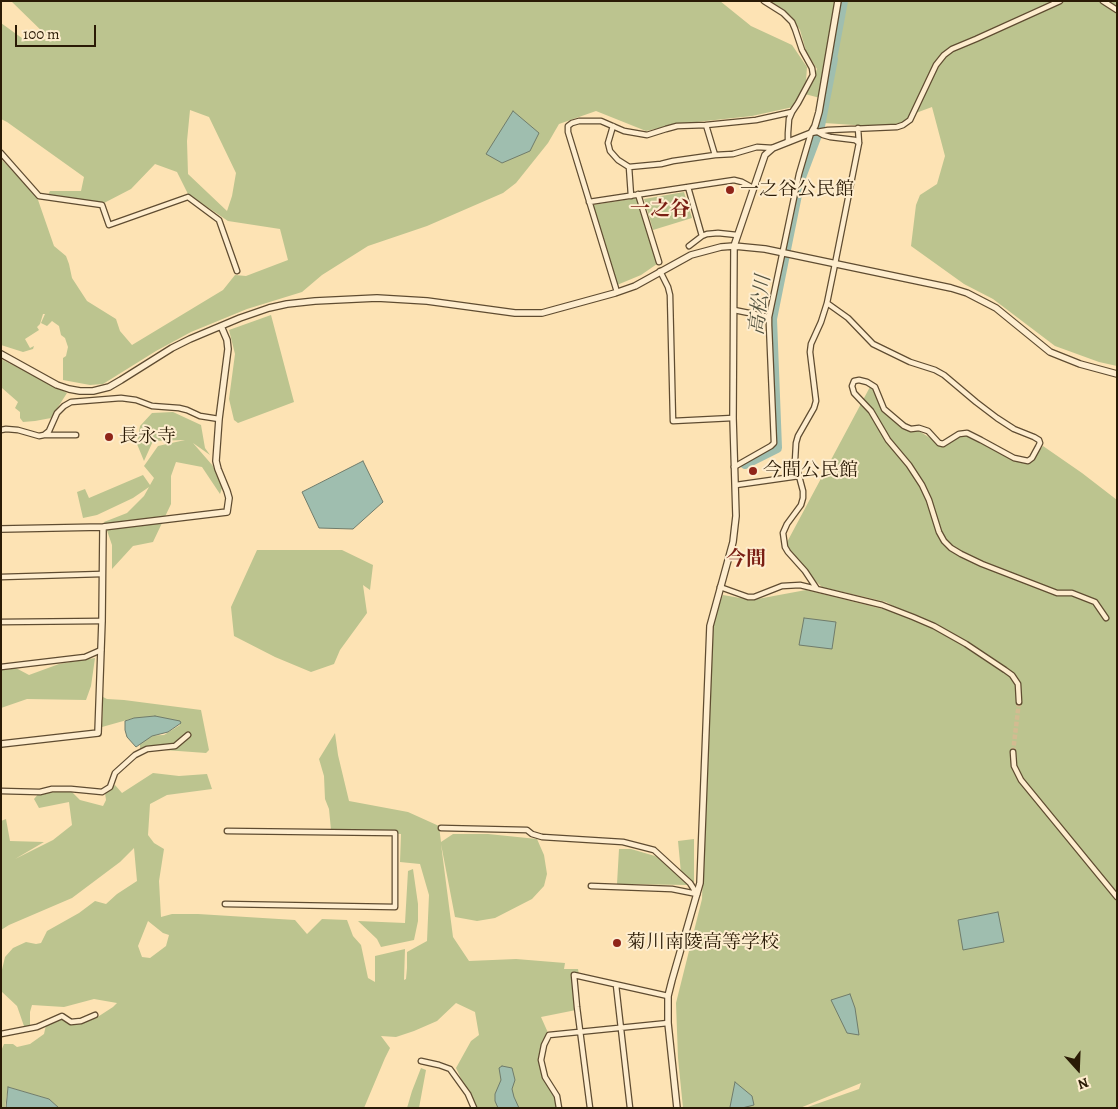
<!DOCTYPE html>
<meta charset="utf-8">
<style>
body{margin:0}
#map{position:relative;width:1118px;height:1109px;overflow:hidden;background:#fde3b4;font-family:Alegreya,serif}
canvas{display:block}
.frame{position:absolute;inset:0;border:2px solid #2a1a05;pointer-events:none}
.north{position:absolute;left:1053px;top:1044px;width:50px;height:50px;-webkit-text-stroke:4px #feedce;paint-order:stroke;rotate:160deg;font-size:14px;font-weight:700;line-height:20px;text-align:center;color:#2a1a05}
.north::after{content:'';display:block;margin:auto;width:18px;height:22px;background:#2a1a05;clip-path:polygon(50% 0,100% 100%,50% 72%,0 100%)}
.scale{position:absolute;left:15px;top:25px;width:81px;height:22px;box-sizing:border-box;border:2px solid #2a1a05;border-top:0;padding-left:6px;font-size:15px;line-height:18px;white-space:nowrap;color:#2a1a05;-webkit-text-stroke:4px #feedce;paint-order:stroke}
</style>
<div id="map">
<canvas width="1118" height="1109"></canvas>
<div class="frame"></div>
<div class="north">N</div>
<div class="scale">100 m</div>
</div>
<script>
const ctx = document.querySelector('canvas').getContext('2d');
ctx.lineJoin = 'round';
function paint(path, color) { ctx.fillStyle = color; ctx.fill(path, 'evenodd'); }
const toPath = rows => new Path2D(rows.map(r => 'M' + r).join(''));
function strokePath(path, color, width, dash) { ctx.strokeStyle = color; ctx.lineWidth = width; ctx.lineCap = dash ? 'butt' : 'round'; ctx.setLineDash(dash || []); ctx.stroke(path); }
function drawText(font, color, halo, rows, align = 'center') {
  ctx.font = font + ' Alegreya,"Noto Serif JP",serif'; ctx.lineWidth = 4; ctx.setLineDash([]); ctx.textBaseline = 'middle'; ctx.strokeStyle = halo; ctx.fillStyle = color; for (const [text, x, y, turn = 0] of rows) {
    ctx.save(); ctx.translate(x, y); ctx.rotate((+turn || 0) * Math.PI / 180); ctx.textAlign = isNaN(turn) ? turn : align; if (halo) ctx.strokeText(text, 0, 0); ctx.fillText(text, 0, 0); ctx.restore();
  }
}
paint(toPath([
 [11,1,720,1,751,26,792,45,807,67,806,81,793,107,752,116,678,124,646,131,596,111,559,124,548,143,516,183,503,193,427,226,368,246,322,275,302,292,247,309,191,332,156,351,103,384,90,385,63,380,63,358,66,356,68,347,65,338,61,335,59,326,52,321,47,326,41,323,45,314,43,314,40,324,37,327,39,330,25,339,30,348,34,346,33,349,23,352,1,345,1,159,37,197,54,246,66,256,69,264,72,278,87,301,116,319,120,331,132,345,223,290,235,275,246,276,288,260,280,229,228,221,188,194,177,172,155,164,131,189,104,203,48,195,50,191,81,191,84,177,7,122,1,119,1,23,26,41,50,39],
 [190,110,209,117,236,173,232,196,227,211,188,174,187,141],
 [769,1,1117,1,1117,366,1099,362,1055,346,993,299,964,284,911,246,916,205,920,195,937,184,945,156,932,107,913,114,904,122,895,124,869,126,824,123,834,77,832,36,820,98,805,94,817,69,806,51,800,30,791,16],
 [684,192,692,218,653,230,644,199],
 [637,198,657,264,641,275,617,285,593,205],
 [271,315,294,402,238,423,234,420,229,399,235,354,229,330],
 [1,359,67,393,51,418,35,421,23,422,20,418,20,412,15,408,18,402,2,388,1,389],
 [871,385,884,409,938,443,959,434,973,437,1028,461,1043,446,1082,473,1117,500,1117,1108,805,1108,859,1089,861,1083,800,1108,683,1108,678,1058,676,1003,702,899,711,624,723,595,752,600,806,590,911,616,886,602,822,587,807,573,786,544],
 [173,412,201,425,205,448,210,455,193,443,213,466,222,488,220,494,202,467,176,462,171,476,171,504,153,542,133,546,112,569,112,545,104,522,127,513,144,496,149,487,133,498,97,515,83,518,77,492,85,489,89,498,143,475,150,485,154,478,144,466,158,446,185,440,153,441,144,461,137,444,140,426,152,413],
 [257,550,342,550,373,565,370,590,363,585,367,613,340,650,334,664,311,672,275,657,234,636,231,607],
 [95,658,91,686,86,700,27,699,1,708,1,669,14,667,29,675,59,664],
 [103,697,107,699,124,700,201,710,209,750,206,753,151,749,140,752,140,742,143,736,164,735,180,725,180,722,134,718,102,727],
 [335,733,338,755,349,801,408,812,439,826,441,842,453,834,488,834,537,839,544,855,547,874,544,886,532,899,495,918,477,921,455,917,441,844,453,937,469,961,516,959,565,963,564,969,578,969,579,975,574,976,576,1010,541,1017,549,1035,541,1058,546,1078,559,1103,559,1108,475,1108,456,1068,471,1041,479,1035,475,1012,456,1003,437,1021,414,1031,396,1037,381,1036,390,1048,385,1058,364,1108,59,1108,49,1099,8,1087,5,1108,1,1108,1,1051,4,1044,13,1044,17,1047,30,1044,44,1034,46,1025,62,1017,69,1023,74,1024,96,1018,113,1007,117,1003,94,999,64,1007,32,1005,30,1012,30,1027,25,1029,17,1006,1,991,1,974,5,957,13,948,26,942,36,944,41,943,47,931,79,913,95,901,106,904,117,894,137,881,134,848,120,862,72,898,9,925,1,930,1,821,6,819,10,841,44,842,15,859,53,840,72,825,69,802,39,808,34,799,39,793,71,791,80,800,103,806,106,800,105,793,115,785,122,793,153,773,179,776,207,774,212,789,167,795,150,804,148,835,154,843,164,849,159,881,161,917,172,914,198,914,295,920,307,934,322,919,347,920,353,936,361,945,368,978,375,982,375,956,405,949,404,980,406,979,407,968,407,952,427,941,429,895,420,864,400,862,401,834,331,830,329,809,325,799,324,776,319,759],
 [148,921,163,933,169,935,166,946,150,958,142,957,138,946],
 [694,839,694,882,690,883,689,885,617,884,619,849,631,849,655,856,681,873,678,841],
 [413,869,418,904,418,921,414,940,381,947,377,939,358,921,405,923,408,871],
 [421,1068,426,1070,419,1108,407,1108,412,1091]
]), '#bcc48f');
const water = toPath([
 [513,111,539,133,530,151,502,163,486,154,513,111],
 [363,461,383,502,353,529,319,528,302,492,363,461],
 [804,618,836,622,832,649,799,645,804,618],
 [155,716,180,721,181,723,168,732,152,736,136,747,127,737,125,730,125,721,134,718,155,716],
 [998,912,1004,942,963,950,958,920,998,912],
 [850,994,855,1008,859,1035,847,1033,831,1000,850,994],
 [502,1066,512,1068,515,1080,512,1089,514,1097,519,1108,498,1108,495,1101,495,1094,501,1080,499,1068,502,1066],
 [735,1082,752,1096,754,1105,742,1108,731,1108,730,1107,735,1082],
 [8,1087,49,1099,59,1108,6,1108,8,1087]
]);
paint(water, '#9fbeaf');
strokePath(water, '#707c6b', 1);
strokePath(toPath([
 [833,54,843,1],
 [820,126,833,59],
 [745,464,777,448,772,319,800,180,817,135]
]), '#9fbeaf', 10);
strokePath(toPath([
 [1013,752,1019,702]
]), '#d3bb91', 4.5, [4.5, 2]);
const minor = toPath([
 [764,1,783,13,792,22,795,29,802,50,812,68,813,75,798,103,792,112,789,119,788,133,788,142],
 [1103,1,1117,10],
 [706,125,756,120,792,112],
 [613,126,608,143,610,151,618,160,629,167,631,196],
 [816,131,823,135,830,137,855,140,859,143],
 [1,153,39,196,102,205,109,225,188,197,219,220,237,271],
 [629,167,661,164,673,161,715,155,733,154,757,147,773,148],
 [688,187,702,236,707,234,718,233,737,235],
 [638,194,659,262],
 [589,202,734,180,742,182,753,188],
 [689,246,702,236],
 [660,271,668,287,670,295,673,421,733,418],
 [617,292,568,132,568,126,572,123,579,121,601,121,624,131,647,135,666,129,677,126,706,125,715,155],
 [827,303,848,318,873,344,910,362,935,370,944,375,976,402,997,418,1014,429,1034,437,1039,440,1040,443,1038,447,1032,458,1028,461,1014,458,981,440,967,433,959,434,943,444,939,443,928,431,919,428,911,429,904,426,884,409,875,387,867,382,859,380,854,381,852,386,854,393,871,411,888,440,909,465,922,485,929,500,939,532,944,541,951,548,961,554,982,564,1057,593,1072,593,1095,602,1106,618],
 [734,310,769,317],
 [1,430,6,429,18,430,39,436,44,435,49,431,57,413,64,406,71,402,121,398,136,400,152,406,179,408,187,410,200,416,219,419],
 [45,435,76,435],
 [734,467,771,446,774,443,769,325,769,317,799,174,811,133,828,130,897,127,903,125,910,120,936,65,944,55,952,49,976,39,1060,1],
 [736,485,799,476],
 [1,577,102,574],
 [720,587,748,597,754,597,782,586,800,585,882,605,913,617,934,626,966,644,1005,670,1012,675,1018,684,1019,702],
 [817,589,805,571,788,552,785,547,783,533,787,524,801,505,803,498,803,491,795,461,796,443,798,436,814,408,816,401,810,352,811,344,821,322,827,303,835,264,859,143,858,128],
 [1,622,102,621],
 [1,667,85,657,101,650],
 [1013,752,1014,766,1021,780,1117,897],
 [1,791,40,792,52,789,71,789,102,792,110,787,115,773,135,755,147,749,175,746,188,735],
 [441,828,527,830,532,834,542,837,623,842,654,850,690,883,697,894],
 [591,886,672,889,697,894],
 [225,904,395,907,395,833,227,831],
 [616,985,630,1108],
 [1,1034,37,1027,62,1016,71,1022,81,1021,95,1015],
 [421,1061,439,1065,450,1069,468,1094,474,1108],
 [559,1108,557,1096,545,1077,541,1060,544,1045,549,1035,668,1023],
 [590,1108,577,1007,574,975,668,996]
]);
const tertiary = toPath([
 [1,354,57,385,69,389,80,391,93,391,109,387,121,380,172,348,190,339,240,318,269,308,287,304,315,301,377,298,427,301,515,313,542,313,615,293,635,286,691,255,721,247,734,246,765,249,951,288,967,293,996,308,1050,352,1080,364,1117,374],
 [1,529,103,527,227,512,229,498,227,491,218,469,216,461,219,419,228,349,227,340,221,326],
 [1,744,98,733,102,621,103,527],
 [677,1108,668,1023,668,996,672,980,700,883,710,626,733,542,736,516,733,418,734,246,765,155,773,148,811,133,815,126,819,112,838,1]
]);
strokePath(minor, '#5f4c31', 7);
strokePath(tertiary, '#5f4c31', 8);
strokePath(minor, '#feedce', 4.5);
strokePath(tertiary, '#feedce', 5.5);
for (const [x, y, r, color] of [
 [730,190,5,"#8f2418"],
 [109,437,5,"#8f2418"],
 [753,471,5,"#8f2418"],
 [617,943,5,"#8f2418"]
]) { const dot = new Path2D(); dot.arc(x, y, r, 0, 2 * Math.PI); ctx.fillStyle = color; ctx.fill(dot); strokePath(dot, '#feedce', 2); }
drawText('19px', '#2a1a05', '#feedce', [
 ["一之谷公民館",740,190],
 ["長永寺",119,437],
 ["今間公民館",763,471],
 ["菊川南陵高等学校",627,943]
], 'left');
drawText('bold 20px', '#7a1f14', '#feedce', [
 ["一之谷",660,210],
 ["今間",746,560]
]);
drawText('italic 20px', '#535340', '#feedce', [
 ["高松川",761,305,-83]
]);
</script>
